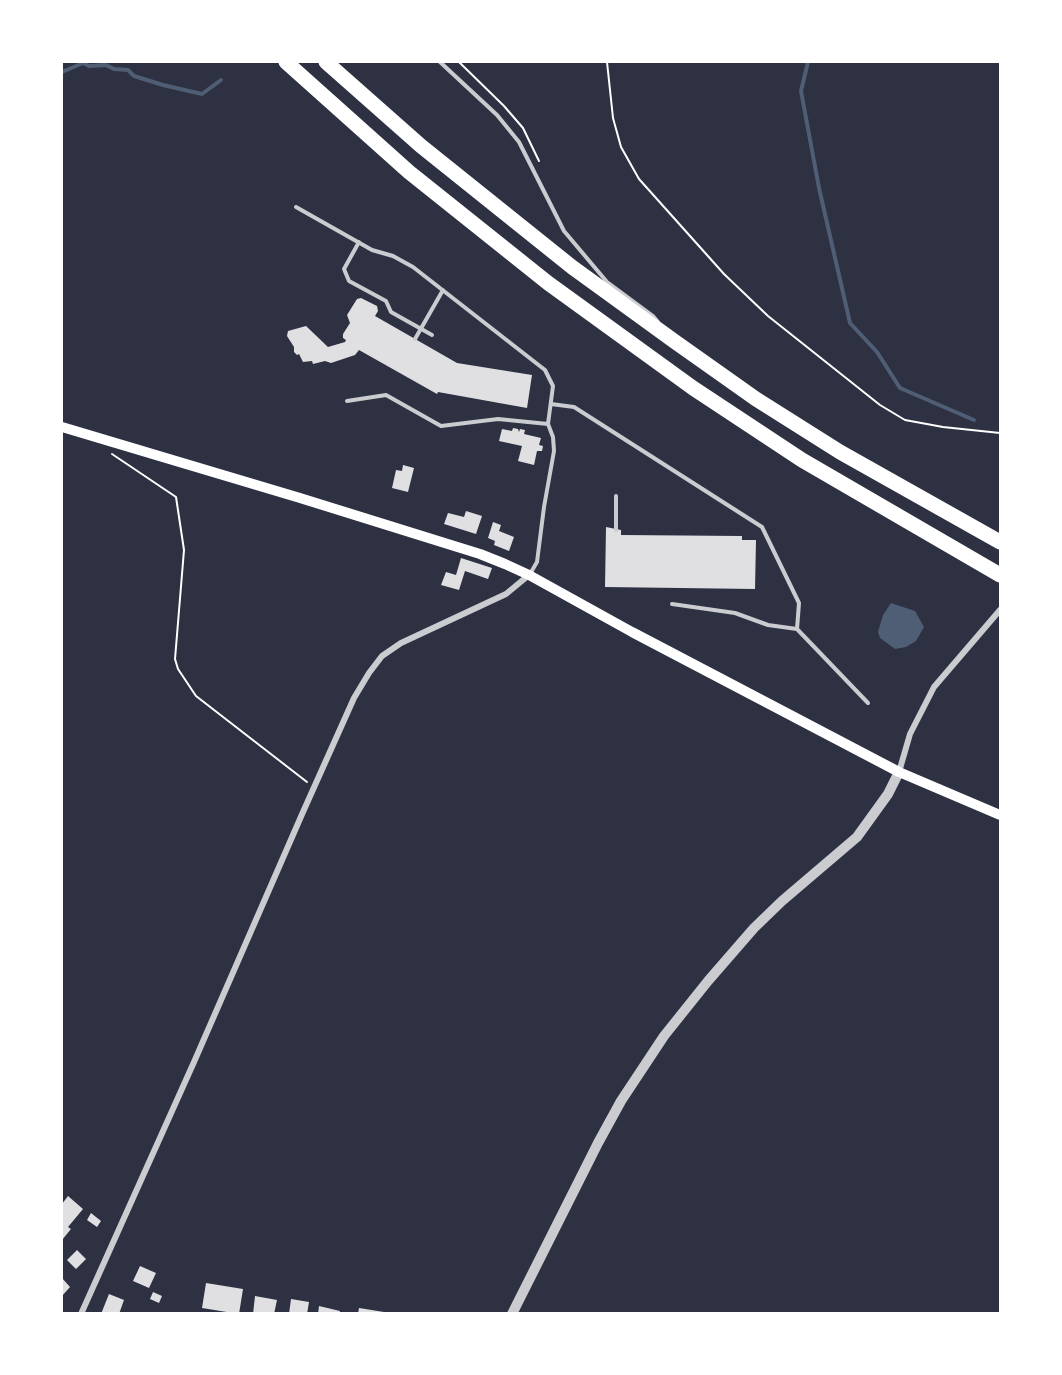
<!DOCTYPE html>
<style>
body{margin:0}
#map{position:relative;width:1062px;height:1375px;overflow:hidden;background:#2d3142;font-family:"PT Sans Narrow",sans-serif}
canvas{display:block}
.frame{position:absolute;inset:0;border:63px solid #fff;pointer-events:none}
</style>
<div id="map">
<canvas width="1062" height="1375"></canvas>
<div class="frame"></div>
</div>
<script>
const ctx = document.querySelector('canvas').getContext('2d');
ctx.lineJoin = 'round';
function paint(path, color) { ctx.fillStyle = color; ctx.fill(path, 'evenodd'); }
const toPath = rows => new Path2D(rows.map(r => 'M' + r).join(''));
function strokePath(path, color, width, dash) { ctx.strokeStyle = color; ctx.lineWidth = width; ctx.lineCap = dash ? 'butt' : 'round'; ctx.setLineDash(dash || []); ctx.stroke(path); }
paint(toPath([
 [891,603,915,611,924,627,916,641,906,647,895,649,880,638,878,632,883,615]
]), '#4f5d75');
strokePath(toPath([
 [808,62,801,91,819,188,850,323,877,352,900,388,974,420],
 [62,72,83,63,89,66,106,65,114,69,128,70,134,76,163,85,202,94,221,80]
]), '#4f5d75', 4);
paint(toPath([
 [361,298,377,306,378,311,375,316,457,363,532,375,527,408,438,392,437,394,359,350,355,355,331,363,325,361,313,364,312,361,303,362,299,354,297,355,294,352,294,347,287,336,288,331,306,326,328,347,345,342,346,340,343,338,343,334,350,323,347,315,357,299],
 [513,428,518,429,519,432,520,429,525,430,524,434,541,438,539,445,543,446,542,451,537,451,534,465,518,461,522,446,499,441,502,429,512,431],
 [403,465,414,468,408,492,392,488,396,470,402,471],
 [466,511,482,516,476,534,444,524,448,513,464,517],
 [493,522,501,525,499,531,514,537,509,551,494,545,495,541,488,538],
 [606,527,621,530,621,535,742,536,742,540,756,540,755,589,605,587],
 [461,558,492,568,488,579,465,571,459,590,441,585,446,572,456,575],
 [68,1196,83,1209,68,1227,71,1229,62,1240,62,1204],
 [91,1213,101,1221,97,1227,87,1220],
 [77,1250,86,1259,76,1269,67,1260],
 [140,1266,156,1273,149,1288,133,1281],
 [62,1278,70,1287,62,1296],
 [206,1283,243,1289,239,1314,202,1308],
 [153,1292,162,1296,159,1303,150,1299],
 [109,1294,124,1300,119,1314,101,1314],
 [255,1296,277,1300,274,1314,253,1314],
 [291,1299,309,1302,307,1314,289,1314],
 [319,1306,340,1311,339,1314,318,1314],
 [359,1308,384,1312,384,1314,358,1314]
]), '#e0e0e3');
strokePath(toPath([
 [459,62,504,106,523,128,539,161],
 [607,62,613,118,621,147,639,179,724,274,768,316,880,405,905,420,943,427,1000,433],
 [112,454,176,497,184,550,175,659,178,669,196,696,307,782]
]), '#fff', 2);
strokePath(toPath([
 [440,62,497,115,519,142,564,231,607,282,653,316,658,322],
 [296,207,372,250,393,256,413,267,545,370,553,386,548,424,553,437,554,451,544,507,537,562,530,574],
 [359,242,344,269,349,281,386,301,391,312,432,335],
 [415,339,443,290],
 [347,401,386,395,441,426,498,419,548,424],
 [551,404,574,407,762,527,799,603,797,629,868,703],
 [616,530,616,496],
 [672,604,735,613,768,625,797,629]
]), '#caccd0', 4);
strokePath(toPath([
 [899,772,910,734,934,687,1000,610],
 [81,1314,194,1062,303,812,354,698,369,673,382,656,401,643,506,594,529,575]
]), '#caccd0', 6);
strokePath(toPath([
 [512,1314,598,1143,621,1101,664,1036,708,981,754,928,782,901,857,837,888,794,899,772]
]), '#caccd0', 10);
strokePath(toPath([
 [62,427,300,498,480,554,505,564,529,575,632,632,899,772,1000,815]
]), '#fff', 10);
strokePath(toPath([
 [286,62,409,172,548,283,693,388,802,460,1000,575],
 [326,62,421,146,572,267,674,341,756,399,840,452,1000,542]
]), '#fff', 15);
</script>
